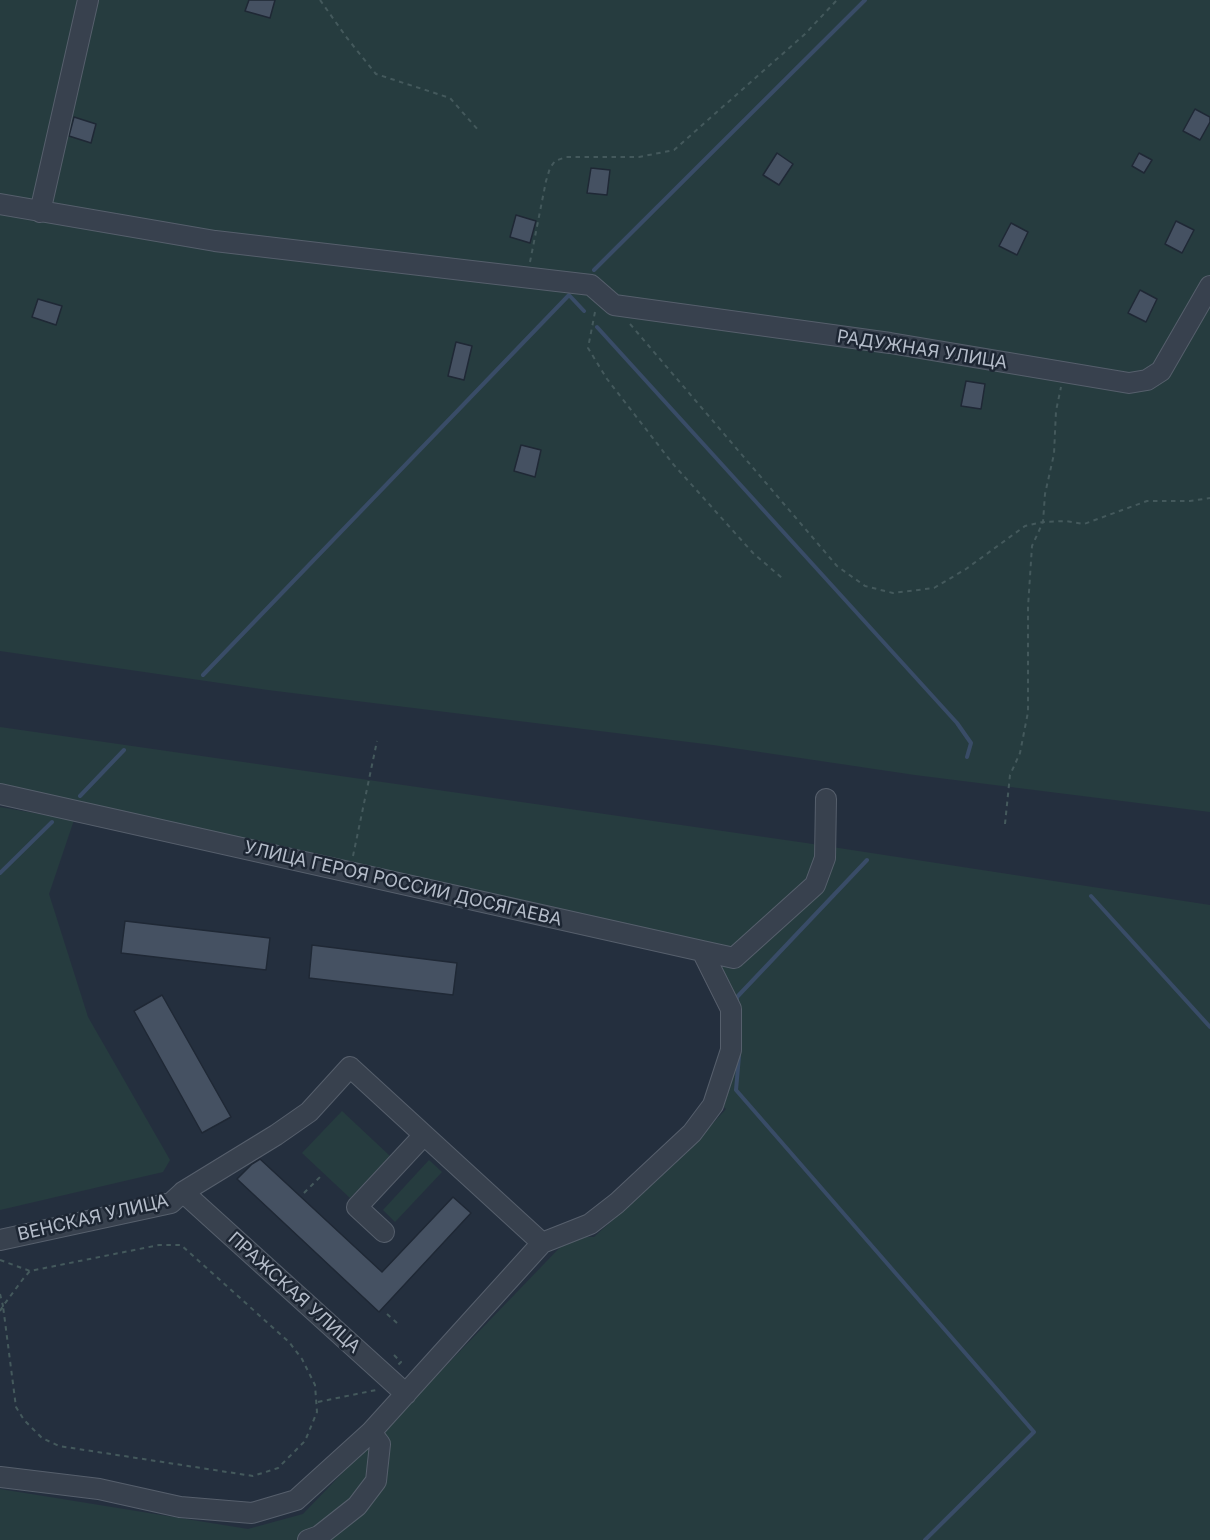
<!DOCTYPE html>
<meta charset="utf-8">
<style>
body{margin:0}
canvas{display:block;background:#242f3e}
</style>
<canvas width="1210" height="1540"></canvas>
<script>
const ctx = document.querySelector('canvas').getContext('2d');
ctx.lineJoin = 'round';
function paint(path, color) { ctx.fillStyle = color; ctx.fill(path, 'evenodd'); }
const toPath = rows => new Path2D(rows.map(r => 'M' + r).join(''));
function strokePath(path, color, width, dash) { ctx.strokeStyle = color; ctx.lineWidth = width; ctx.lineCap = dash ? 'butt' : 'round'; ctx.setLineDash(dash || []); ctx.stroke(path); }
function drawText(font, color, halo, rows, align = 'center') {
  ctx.font = font + ' Inter,sans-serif'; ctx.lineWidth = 5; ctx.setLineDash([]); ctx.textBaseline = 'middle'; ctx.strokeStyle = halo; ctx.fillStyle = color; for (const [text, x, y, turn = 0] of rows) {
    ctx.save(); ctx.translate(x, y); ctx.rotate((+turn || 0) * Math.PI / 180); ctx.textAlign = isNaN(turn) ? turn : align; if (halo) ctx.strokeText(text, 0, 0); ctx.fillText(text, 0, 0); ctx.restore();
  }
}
paint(toPath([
 [0,0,1210,0,1210,812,915,775,713,745,268,690,0,651],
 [0,727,806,843,1210,905,1210,1540,0,1540,0,1489,248,1529,303,1514,570,1237,594,1237,684,1155,726,1109,711,1095,727,1047,721,999,709,975,690,954,0,802],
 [0,807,74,820,49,894,88,1017,170,1160,163,1172,0,1210],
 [342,1111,390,1156,350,1198,302,1153],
 [429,1160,442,1172,395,1222,383,1210]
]), '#263c3f');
strokePath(toPath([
 [594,270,865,0],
 [597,327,957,723,971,743,967,757],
 [203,675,569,295,584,311],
 [80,796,124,750],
 [0,873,52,822],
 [1091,896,1210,1027],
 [737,1004,737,997,867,860],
 [739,1056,736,1090,1034,1432,925,1540]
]), '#394c67', 4);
const building = toPath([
 [249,0,275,0,270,18,245,11,249,0],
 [1195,109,1210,117,1210,122,1200,140,1183,131,1195,109],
 [74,117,96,124,91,143,69,136,74,117],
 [777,153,793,164,779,185,763,175,777,153],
 [1139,153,1152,160,1144,173,1132,166,1139,153],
 [591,168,610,170,607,195,587,193,591,168],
 [516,215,536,221,530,243,510,237,516,215],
 [1176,221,1194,230,1182,253,1165,244,1176,221],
 [1011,223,1028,232,1017,255,999,246,1011,223],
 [1140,290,1157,299,1146,322,1128,313,1140,290],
 [38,299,62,306,56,325,32,317,38,299],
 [456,342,472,346,464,380,448,376,456,342],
 [966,381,985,384,981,409,961,406,966,381],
 [521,445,541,450,535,477,514,471,521,445],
 [125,921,270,938,266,970,121,953,125,921],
 [312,945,457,963,453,995,309,978,312,945],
 [162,995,231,1117,202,1133,134,1011,162,995],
 [260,1159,382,1272,453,1197,471,1213,379,1312,237,1179,252,1164,260,1159]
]);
paint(building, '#455162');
strokePath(building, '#1f2835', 1.5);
const minor = toPath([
 [0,204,215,241,591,285,614,305,890,343,1129,383,1147,380,1161,371,1210,286],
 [40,212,88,0],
 [0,794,702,951,731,1009,731,1050,713,1105,692,1133,617,1203,590,1224,542,1243,371,1432,296,1500,252,1513,180,1507,99,1489,0,1477],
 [702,951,734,958,815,885,825,858,826,799],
 [183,1192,406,1394],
 [384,1232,357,1207,424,1135],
 [0,1240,171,1203,183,1192,276,1135,309,1112,350,1067,542,1243],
 [308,1540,319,1536,357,1506,376,1481,380,1444,371,1432]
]);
strokePath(minor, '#565f6c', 22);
strokePath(toPath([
 [320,0,347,38,376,74,450,98,479,131],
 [530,262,546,181,550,168,555,161,566,157,639,157,674,150,805,34,837,0],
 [595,312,588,348,607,379,673,464,753,553,782,578],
 [630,324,837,566,865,586,893,593,934,588,966,569,1025,526,1043,522,1066,521,1084,524,1147,501,1190,501,1210,498],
 [1005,824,1010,775,1020,753,1028,712,1028,607,1032,546,1043,522,1045,494,1054,454,1056,411,1061,387],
 [353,856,377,741],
 [304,1193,321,1176],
 [0,1260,30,1271],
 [0,1294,3,1306,0,1306],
 [0,1311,3,1306,23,1279,30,1271,159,1245,181,1245,289,1342,302,1359,315,1385,317,1412,305,1441,278,1468,253,1476,59,1446,42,1438,24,1420,16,1407,3,1306],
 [387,1314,397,1323],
 [394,1355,401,1362,398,1365],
 [318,1402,376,1390]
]), '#44595c', 2, [4.5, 4.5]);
strokePath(minor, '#38414e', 20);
drawText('18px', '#b4bcc9', '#1d2633', [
 ["РАДУЖНАЯ УЛИЦА",922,350,9],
 ["УЛИЦА ГЕРОЯ РОССИИ ДОСЯГАЕВА",403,884,13],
 ["ВЕНСКАЯ УЛИЦА",93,1218,-13],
 ["ПРАЖСКАЯ УЛИЦА",294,1293,42]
]);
</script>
